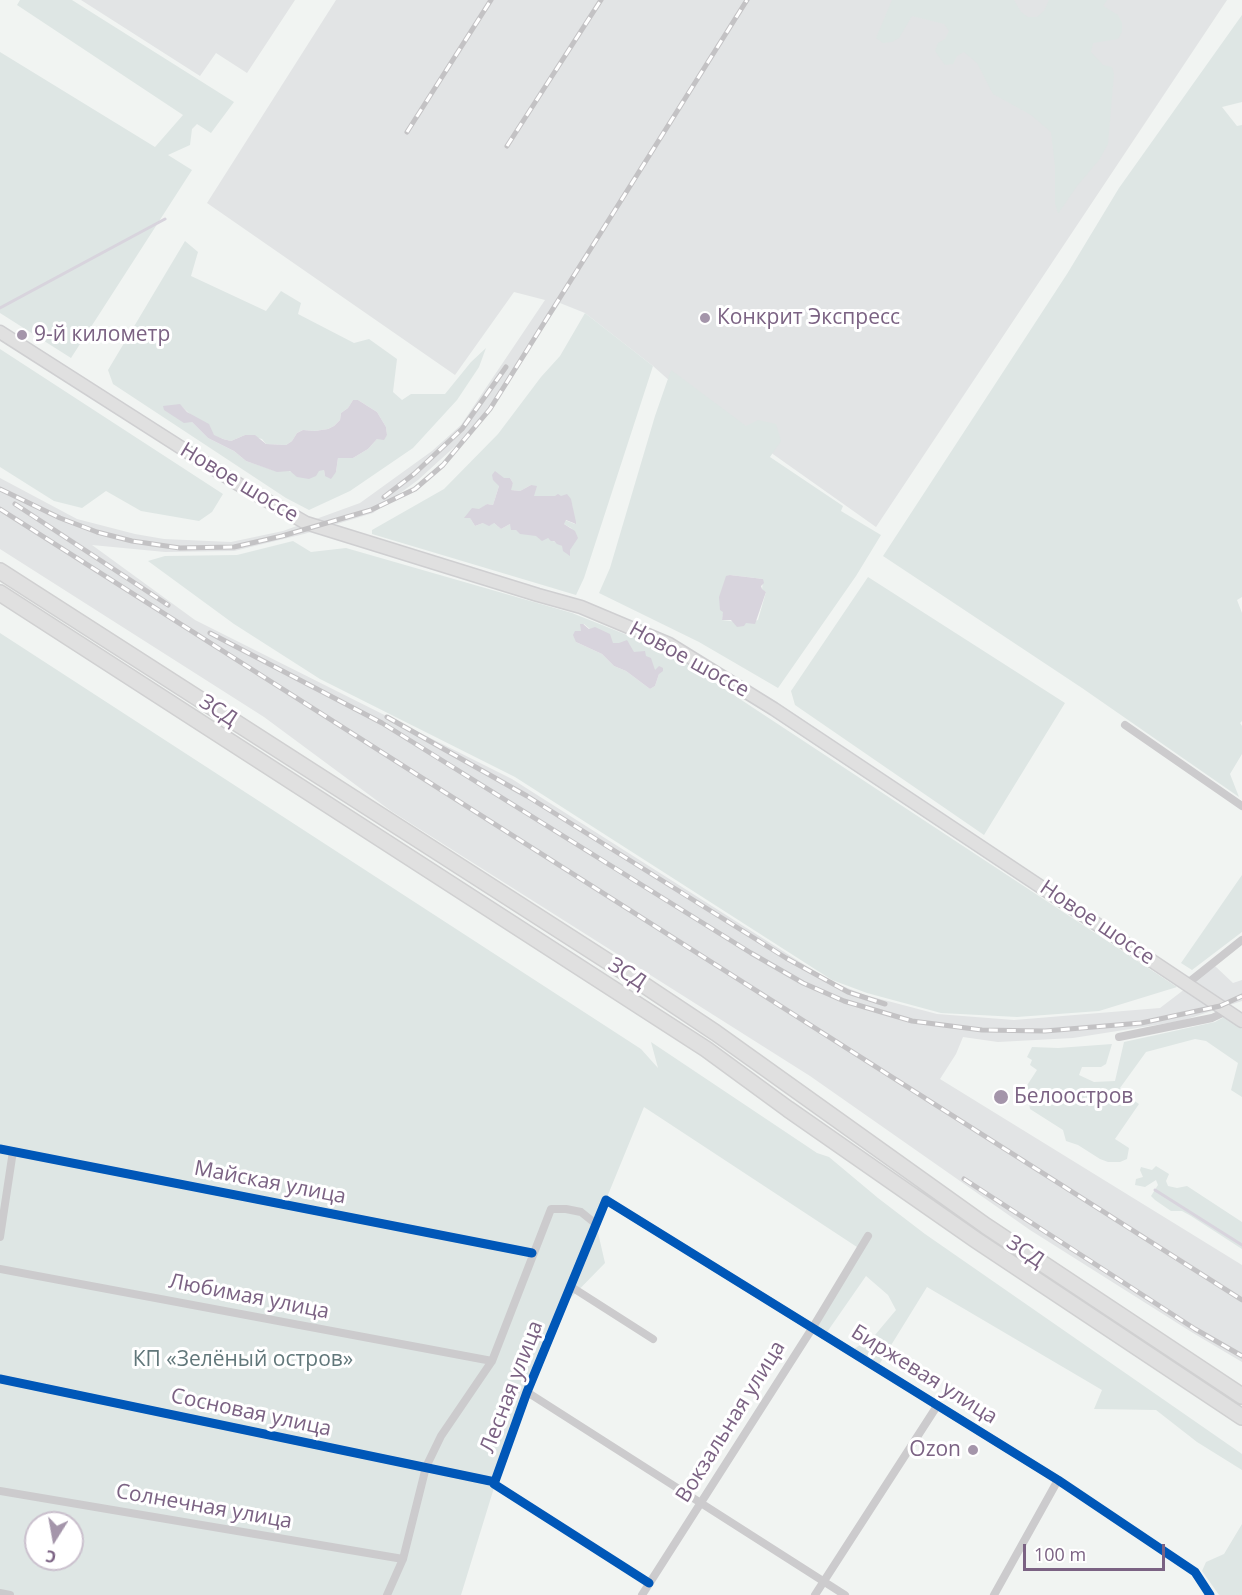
<!DOCTYPE html>
<meta charset="utf-8">
<style>
body{margin:0}
#map{position:relative;width:1242px;height:1595px;overflow:hidden;background:#f1f4f2;font-family:"Open Sans",sans-serif}
canvas{display:block}
.north{position:absolute;left:24px;top:1511px;width:60px;height:60px;box-sizing:border-box;background:#fff;border:2px solid #cac0cd;border-radius:50%;rotate:191deg;font-size:16px;font-weight:700;line-height:24px;text-align:center;color:#7b6283}
.north::after{content:'';display:block;margin:auto;width:21px;height:27px;background:#a495aa;clip-path:polygon(50% 0,100% 100%,50% 72%,0 100%)}
.scale{position:absolute;left:1023px;top:1544px;width:142px;height:27px;box-sizing:border-box;border:3px solid #7b6283;border-top:0;padding-left:8px;font-size:18px;line-height:21px;white-space:nowrap;color:#7b6283;-webkit-text-stroke:4px #fff;paint-order:stroke}
</style>
<div id="map">
<canvas width="1242" height="1595"></canvas>
<div class="north">С</div>
<div class="scale">100 m</div>
</div>
<script>
const ctx = document.querySelector('canvas').getContext('2d');
ctx.lineJoin = 'round';
function paint(path, color) { ctx.fillStyle = color; ctx.fill(path, 'evenodd'); }
const toPath = rows => new Path2D(rows.map(r => 'M' + r).join(''));
function strokePath(path, color, width, dash) { ctx.strokeStyle = color; ctx.lineWidth = width; ctx.lineCap = dash ? 'butt' : 'round'; ctx.setLineDash(dash || []); ctx.stroke(path); }
function drawText(font, color, halo, rows, align = 'center') {
  ctx.font = font + ' "Open Sans",sans-serif'; ctx.lineWidth = 6; ctx.setLineDash([]); ctx.textBaseline = 'middle'; ctx.strokeStyle = halo; ctx.fillStyle = color; for (const [text, x, y, turn = 0] of rows) {
    ctx.save(); ctx.translate(x, y); ctx.rotate((+turn || 0) * Math.PI / 180); ctx.textAlign = isNaN(turn) ? turn : align; if (halo) ctx.strokeText(text, 0, 0); ctx.fillText(text, 0, 0); ctx.restore();
  }
}
paint(toPath([
 [81,0,295,0,247,73,216,53,200,76],
 [336,0,1227,0,876,527,671,382,653,366,585,313,560,303,512,375,473,430,418,480,373,513,304,534,234,551,165,552,92,545,195,620,512,779,830,981,865,995,937,1014,1014,1020,1160,1008,1215,966,1233,983,1242,980,1242,1001,1181,1021,1073,1038,998,1042,963,1037,956,1054,940,1079,1242,1265,1242,1362,1193,1333,1030,1230,810,1076,391,811,264,717,0,549,0,478,77,519,135,534,164,539,231,542,283,531,360,503,432,451,461,425,545,300,514,292,455,375,207,203]
]), '#e2e4e5');
paint(toPath([
 [20,0,72,0,234,102,211,133,197,124,192,129,190,145,168,155,192,170,71,358,0,313,0,52,155,147,183,115,17,5],
 [892,0,1014,0,1021,12,1028,17,1037,17,1044,11,1049,0,1107,0,1103,6,1118,15,1122,23,1122,32,1118,39,1093,43,1091,52,1103,65,1112,67,1114,74,1108,144,1099,160,1077,186,1058,214,1055,203,1055,167,1051,132,1031,115,993,94,977,63,964,52,957,56,953,64,945,65,935,51,938,43,945,39,949,31,944,24,912,16,899,38,892,42,883,43,876,38],
 [1242,15,1242,102,1222,107,1237,126,1242,125,1242,597,1237,600,1242,613,1242,721,1240,723,1242,726,1242,754,1230,774,1239,797,1082,688,883,556,1067,274,1119,188],
 [185,241,198,252,191,276,266,311,281,291,301,303,298,314,354,343,369,339,397,359,393,392,402,400,411,394,445,394,471,362,486,348,479,367,457,400,413,448,350,491,309,510,286,498,113,384,108,370],
 [353,400,358,400,377,412,386,427,387,435,377,439,368,449,353,458,338,458,336,472,325,476,324,470,293,472,284,470,276,471,246,461,234,451,208,438,192,422,184,422,179,404,214,436,223,439,231,441,245,435,262,439,266,444,286,445,292,441,297,433,303,430,315,431,328,429,334,426,340,420,341,413,348,408],
 [585,313,653,366,584,578,576,595,372,534,372,530,444,489,498,434,541,377,560,356],
 [504,478,510,478,513,483,510,490,520,491,531,485,533,496,561,496,572,505,575,524,565,520,564,524,571,528,576,536,569,550,548,538,516,530,510,524,501,529,494,523,483,523,475,526,470,518,487,504,493,505,499,486],
 [0,349,223,494,212,512,199,521,141,511,106,491,82,508,54,501,0,467],
 [671,370,746,426,758,420,776,424,781,441,770,457,843,506,841,511,881,535,856,576,778,688,699,642,599,593,610,568,655,416],
 [730,575,763,579,762,590,766,592,758,620,746,623,722,620],
 [293,541,311,552,346,548,572,613,667,651,1177,987,1099,1011,1017,1017,941,1013,867,993,832,980,515,777,320,679,234,624,148,561,165,556,237,555],
 [584,624,590,629,595,628,612,643,619,643,634,653,659,674,655,686,650,689,626,671,614,666,602,654,576,642],
 [868,577,1065,703,984,835,795,705,791,691],
 [0,633,641,1049,658,1068,651,1042,817,1153,829,1157,878,1198,925,1234,1242,1454,1242,1470,1197,1442,1156,1410,1094,1409,1102,1390,927,1287,877,1368,851,1351,875,1335,896,1310,888,1295,866,1276,825,1335,814,1328,860,1249,644,1107,596,1224,605,1263,561,1308,497,1478,461,1595,0,1595],
 [36,1523,72,1523,72,1559,36,1559],
 [1242,875,1242,932,1192,970,1181,963],
 [1224,1017,1242,1029,1242,1097,1231,1090,1238,1063,1206,1041,1195,1039,1146,1052,1120,1088,1124,1094,1139,1104,1115,1139,1129,1148,1127,1159,1120,1162,1108,1162,1100,1159,1078,1145,1066,1141,1063,1130,1030,1109,1026,1087,1037,1070,1030,1065,1032,1060,1027,1057,1032,1047,1058,1048,1112,1044,1106,1064,1101,1067,1082,1067,1079,1075,1094,1082,1115,1081,1124,1042,1215,1022],
 [1156,1166,1169,1174,1166,1181,1168,1186,1177,1188,1187,1186,1242,1222,1242,1249,1191,1216,1182,1211,1171,1211,1155,1200,1151,1196,1158,1185,1156,1180,1145,1187,1135,1185,1136,1179,1143,1177,1140,1170,1141,1167,1152,1170],
 [1242,1524,1242,1595,1219,1595,1202,1571,1206,1562,1224,1554]
]), '#dee6e4');
paint(toPath([
 [353,400,358,400,377,412,386,427,387,435,384,440,377,439,368,449,353,458,338,458,336,472,331,479,325,476,324,470,319,471,316,476,309,479,297,477,290,471,277,472,246,461,234,451,208,438,192,422,184,423,164,410,163,406,180,404,187,412,209,424,214,435,223,439,231,441,245,435,255,435,266,444,286,445,292,441,297,433,303,430,315,431,328,429,334,426,340,420,341,413,348,408],
 [495,471,504,478,510,478,513,483,511,490,520,491,531,485,537,486,534,496,555,496,558,494,561,496,567,494,571,499,576,522,576,524,566,520,564,524,575,531,578,538,570,550,570,556,563,551,562,546,557,544,554,541,551,541,548,538,542,541,536,536,520,534,516,530,511,530,510,524,501,529,494,523,489,526,483,523,475,526,470,518,464,518,472,508,479,509,487,504,493,505,499,486,493,480,492,475],
 [730,575,763,579,764,583,761,586,762,589,766,592,755,624,746,623,744,626,737,627,731,620,722,620,723,612,720,610,719,597,726,576],
 [580,624,583,624,589,629,595,627,610,634,613,643,619,643,627,640,634,652,645,651,646,656,651,658,655,670,659,666,663,668,663,671,659,674,655,686,650,689,626,671,614,666,602,654,576,642,573,635,575,631,581,631]
]), '#d8d4dd');
strokePath(toPath([
 [0,308,165,219],
 [1155,1190,1242,1245]
]), '#d8d4dd', 3);
const secondary = toPath([
 [0,332,238,484,306,523,538,595,581,607,669,644,774,709,1242,1021]
]);
const highway = toPath([
 [0,571,629,975,716,1033,986,1226,1242,1396],
 [0,593,706,1049,788,1109,976,1240,1242,1417]
]);
strokePath(secondary, '#cfcfd1', 15);
strokePath(highway, '#d0d0d1', 18);
strokePath(toPath([
 [1125,725,1242,806],
 [1188,983,1242,940],
 [1119,1037,1212,1018,1227,1011],
 [0,1149,532,1253],
 [0,1237,13,1151],
 [0,1269,492,1361],
 [570,1286,653,1339],
 [0,1379,495,1482],
 [527,1392,845,1595],
 [0,1491,403,1559],
 [649,1583,494,1484,527,1392,606,1200,1058,1480,1195,1572,1210,1595],
 [0,1593,10,1595],
 [387,1595,403,1559,426,1467,441,1436,492,1361,551,1209,566,1209,581,1212,596,1224],
 [642,1595,813,1327,868,1236],
 [815,1595,937,1406],
 [994,1595,1058,1480]
]), '#cccbcd', 8);
strokePath(secondary, '#e0e0e0', 12);
strokePath(highway, '#e0e0e0', 15);
const rail = toPath([
 [407,132,491,0],
 [507,146,601,0],
 [0,489,60,518,97,532,132,541,180,548,234,547,282,536,371,510,415,489,443,465,490,409,747,0],
 [384,497,414,474,462,429,506,367],
 [15,504,168,605],
 [0,509,1242,1300],
 [210,633,382,723,751,953,803,983,844,1001,912,1021,982,1030,1045,1031,1141,1023,1220,1006,1242,996],
 [387,717,527,796,786,958,848,992,885,1004],
 [964,1179,1195,1329,1242,1356]
]);
strokePath(rail, '#c3c2c4', 5);
strokePath(rail, '#fff', 3, [9]);
strokePath(toPath([
 [0,1149,532,1253],
 [0,1379,495,1482],
 [649,1583,494,1484,527,1392,606,1200,1058,1480,1195,1572,1210,1595]
]), '#0057b8', 9);
for (const [x, y, r, color] of [
 [705,318,6,"#a495aa"],
 [22,335,6,"#a495aa"],
 [1001,1097,8,"#a495aa"],
 [973,1450,6,"#a495aa"]
]) { const dot = new Path2D(); dot.arc(x, y, r, 0, 2 * Math.PI); ctx.fillStyle = color; ctx.fill(dot); strokePath(dot, '#fff', 2); }
drawText('21px', '#7b6283', '#fff', [
 ["Конкрит Экспресс",717,318],
 ["9-й километр",34,335],
 ["Белоостров",1014,1097],
 ["Ozon",961,1450,"right"]
], 'left');
drawText('21px', '#7b6283', '#fff', [
 ["Новое шоссе",239,483,31],
 ["Новое шоссе",689,660,29],
 ["ЗСД",218,711,33],
 ["Новое шоссе",1097,923,34],
 ["ЗСД",627,974,33],
 ["Майская улица",270,1183,11],
 ["ЗСД",1025,1252,34],
 ["Любимая улица",249,1297,11],
 ["Биржевая улица",924,1375,32],
 ["Лесная улица",512,1387,-69],
 ["Сосновая улица",251,1413,12],
 ["Вокзальная улица",731,1422,-58],
 ["Солнечная улица",204,1507,10]
]);
drawText('21px', '#61777a', '#fff', [
 ["КП «Зелёный остров»",243,1360]
]);
</script>
